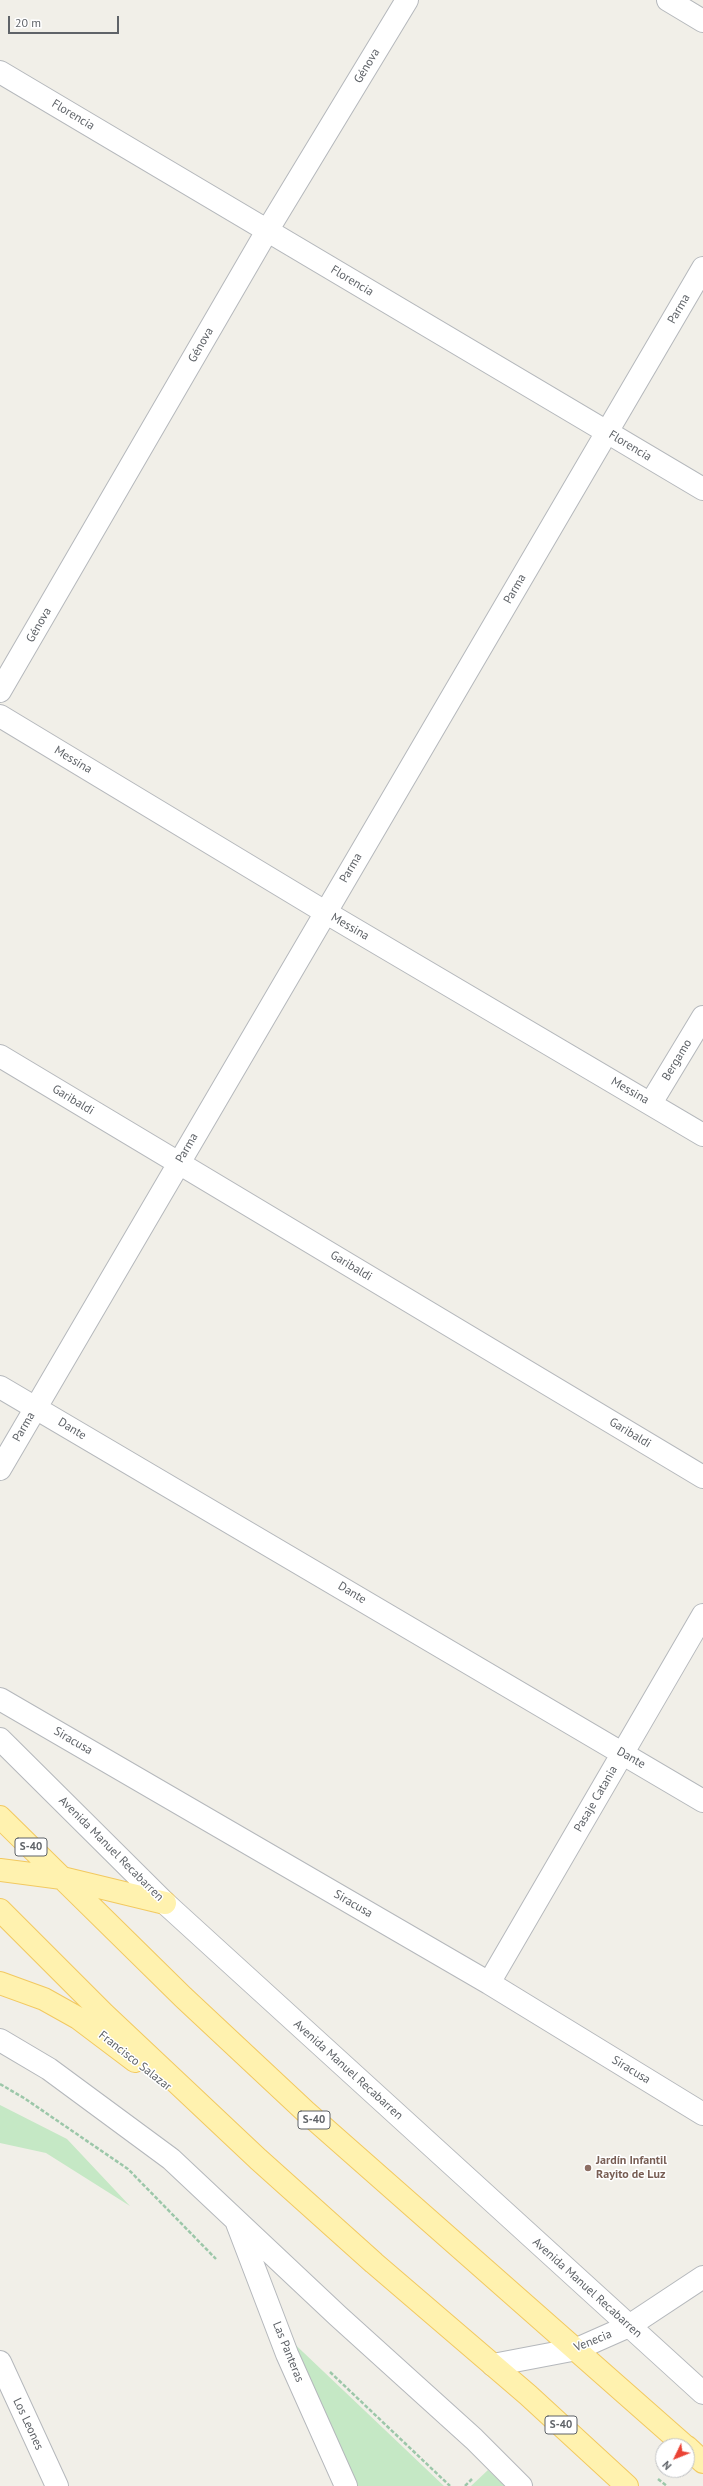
<!DOCTYPE html>
<meta charset="utf-8">
<style>
body{margin:0}
#map{position:relative;width:703px;height:2486px;overflow:hidden;background:#f1efe8;font-family:"PT Sans",sans-serif}
canvas{display:block}
.north{position:absolute;left:655px;top:2438px;width:40px;height:40px;box-sizing:border-box;background:#fff;border:1px solid #bfc1c3;border-radius:50%;rotate:227deg;font-size:11px;font-weight:700;line-height:16px;text-align:center;color:#5f6368}
.north::after{content:'';display:block;margin:auto;width:14px;height:18px;background:#ea4335;clip-path:polygon(50% 0,100% 100%,50% 72%,0 100%)}
.scale{position:absolute;left:8px;top:16px;width:111px;height:18px;box-sizing:border-box;border:2px solid #5f6368;border-top:0;padding-left:5px;font-size:12px;line-height:14px;white-space:nowrap;color:#5f6368;-webkit-text-stroke:3px #fff;paint-order:stroke}
</style>
<div id="map">
<canvas width="703" height="2486"></canvas>
<div class="north">N</div>
<div class="scale">20 m</div>
</div>
<script>
const ctx = document.querySelector('canvas').getContext('2d');
ctx.lineJoin = 'round';
function paint(path, color) { ctx.fillStyle = color; ctx.fill(path, 'evenodd'); }
const toPath = rows => new Path2D(rows.map(r => 'M' + r).join(''));
function strokePath(path, color, width, dash) { ctx.strokeStyle = color; ctx.lineWidth = width; ctx.lineCap = dash ? 'butt' : 'round'; ctx.setLineDash(dash || []); ctx.stroke(path); }
function drawText(font, color, halo, rows, align = 'center') {
  ctx.font = font + ' "PT Sans",sans-serif'; ctx.lineWidth = 3; ctx.setLineDash([]); ctx.textBaseline = 'middle'; ctx.strokeStyle = halo; ctx.fillStyle = color; for (const [text, x, y, turn = 0] of rows) {
    ctx.save(); ctx.translate(x, y); ctx.rotate((+turn || 0) * Math.PI / 180); ctx.textAlign = isNaN(turn) ? turn : align; if (halo) ctx.strokeText(text, 0, 0); ctx.fillText(text, 0, 0); ctx.restore();
  }
}
paint(toPath([
 [0,2105,67,2139,130,2206,46,2153,0,2143],
 [283,2333,444,2486,353,2486],
 [488,2470,505,2486,471,2486]
]), '#c5e8c5');
const minor = toPath([
 [668,0,703,21],
 [0,72,703,489],
 [0,691,267,231,407,0],
 [0,716,325,912,703,1135],
 [0,1056,703,1477],
 [651,1103,703,1017],
 [0,1387,703,1801],
 [0,1469,703,268],
 [0,1699,489,1983,703,2114],
 [0,1739,165,1903,703,2393],
 [489,1983,703,1615],
 [0,2040,49,2069,171,2159,338,2316,474,2439,521,2486],
 [237,2223,287,2354,346,2486],
 [0,2362,57,2486]
]);
const tertiary = toPath([
 [493,2365,577,2349,629,2326,703,2277]
]);
const primary = toPath([
 [0,1817,183,1997,306,2112,685,2446],
 [0,1870,62,1878,165,1903],
 [0,1910,104,2014,258,2159,374,2263,528,2395,627,2486],
 [0,1983,44,1999,78,2018,135,2061],
 [687,2447,703,2462]
]);
strokePath(minor, '#b5b8bc', 24);
strokePath(tertiary, '#b5b8bc', 24);
strokePath(primary, '#f2c960', 24);
strokePath(toPath([
 [0,2084,24,2098,128,2169,216,2259],
 [330,2372,450,2486],
 [658,2479,667,2486],
 [465,2486,472,2479]
]), '#9cc7a9', 2.5, [4, 2]);
strokePath(minor, '#fff', 22);
strokePath(tertiary, '#fff', 22);
strokePath(primary, '#fff2af', 22);
for (const [x, y, r, color] of [
 [588,2168,4,"#8d6e63"]
]) { const dot = new Path2D(); dot.arc(x, y, r, 0, 2 * Math.PI); ctx.fillStyle = color; ctx.fill(dot); strokePath(dot, '#fff', 1.5); }
for (const [x, y, w] of [
 [31,1847,32],
 [314,2120,32],
 [561,2425,32]
]) { const box = new Path2D(); box.roundRect(x - w / 2, y - 9, w, 18, 3); ctx.fillStyle = '#fff'; ctx.fill(box); strokePath(box, '#5f6368', 1); }
drawText('bold 11px', '#5f6368', null, [
 ["S-40",31,1847],
 ["S-40",314,2120],
 ["S-40",561,2425]
]);
drawText('12px', '#5f6368', '#fff', [
 ["Génova",367,66,-59],
 ["Florencia",73,115,31],
 ["Florencia",352,281,31],
 ["Parma",679,309,-60],
 ["Génova",201,345,-60],
 ["Florencia",630,446,31],
 ["Parma",515,589,-60],
 ["Génova",39,625,-60],
 ["Messina",73,760,31],
 ["Parma",351,868,-60],
 ["Messina",350,927,30],
 ["Bergamo",677,1060,-59],
 ["Messina",630,1091,30],
 ["Garibaldi",73,1100,31],
 ["Parma",187,1148,-60],
 ["Garibaldi",351,1266,31],
 ["Parma",24,1427,-60],
 ["Dante",72,1429,31],
 ["Garibaldi",630,1433,31],
 ["Dante",352,1593,31],
 ["Siracusa",73,1741,30],
 ["Dante",631,1758,30],
 ["Pasaje Catania",596,1799,-60],
 ["Avenida Manuel Recabarren",111,1849,45],
 ["Siracusa",353,1904,30],
 ["Francisco Salazar",135,2061,38],
 ["Avenida Manuel Recabarren",348,2070,42],
 ["Siracusa",631,2070,31],
 ["Avenida Manuel Recabarren",587,2288,42],
 ["Venecia",593,2341,-22],
 ["Las Panteras",288,2352,68],
 ["Los Leones",28,2424,65]
]);
drawText('bold 12px', '#785e54', '#fff', [
 ["Jardín Infantil",596,2161],
 ["Rayito de Luz",596,2175]
], 'left');
</script>
